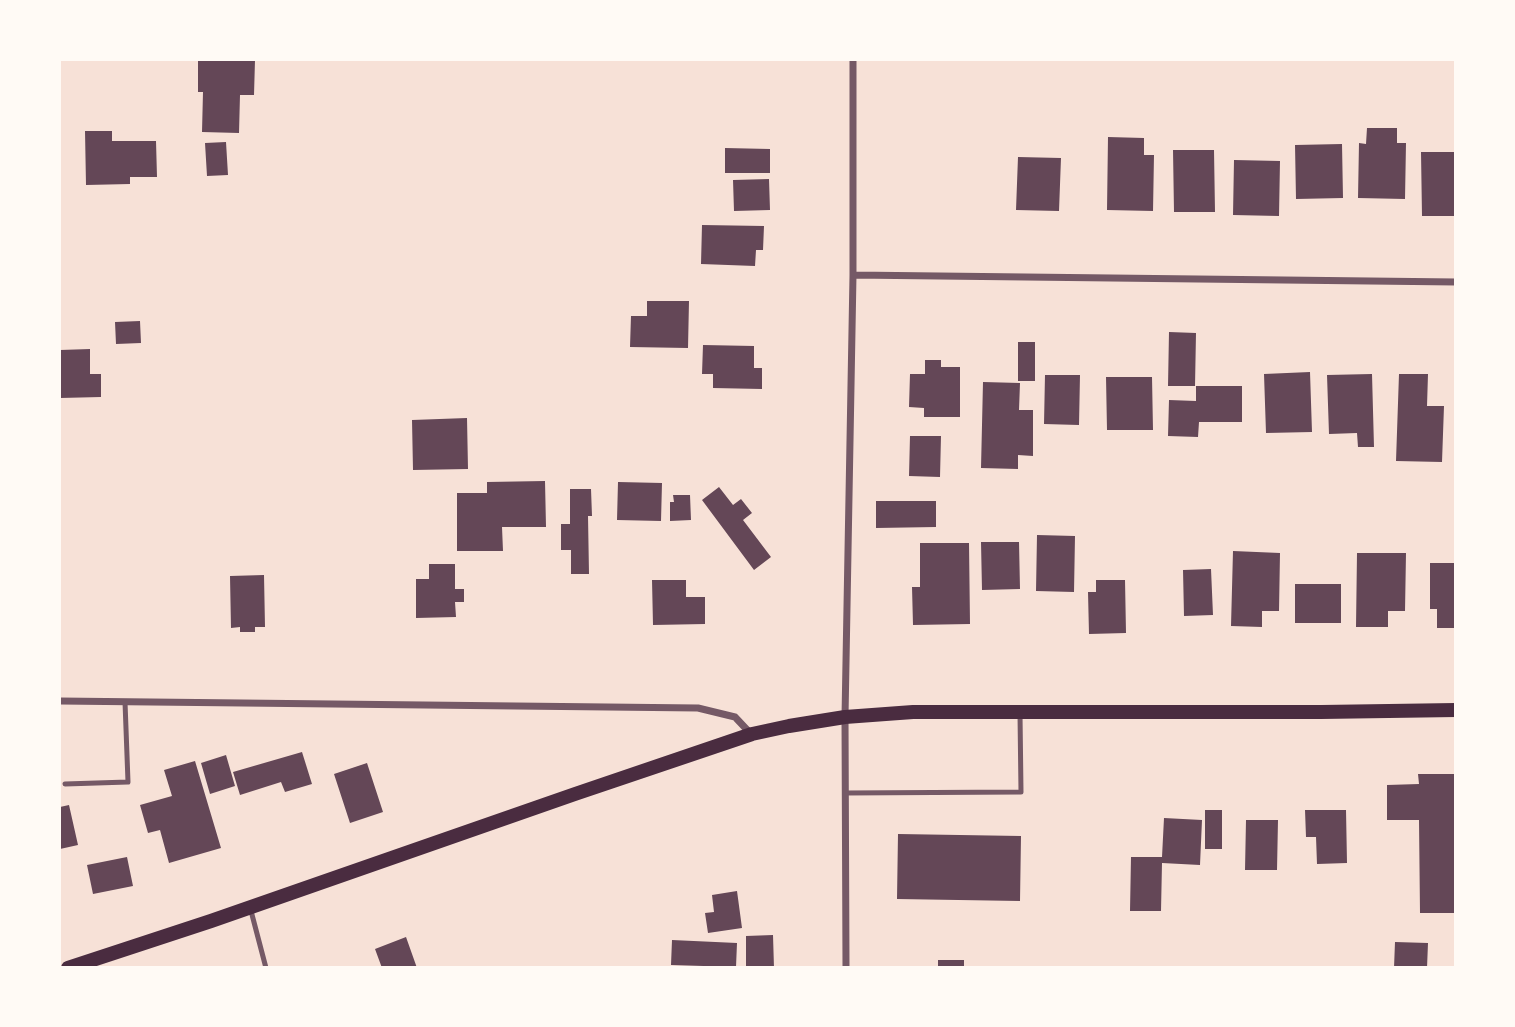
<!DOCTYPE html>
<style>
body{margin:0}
#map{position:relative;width:1515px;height:1027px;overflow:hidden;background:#f7e1d7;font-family:"Noto Sans",sans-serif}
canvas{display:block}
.frame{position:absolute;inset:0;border:61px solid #fffaf5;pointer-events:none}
</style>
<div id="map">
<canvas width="1515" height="1027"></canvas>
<div class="frame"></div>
</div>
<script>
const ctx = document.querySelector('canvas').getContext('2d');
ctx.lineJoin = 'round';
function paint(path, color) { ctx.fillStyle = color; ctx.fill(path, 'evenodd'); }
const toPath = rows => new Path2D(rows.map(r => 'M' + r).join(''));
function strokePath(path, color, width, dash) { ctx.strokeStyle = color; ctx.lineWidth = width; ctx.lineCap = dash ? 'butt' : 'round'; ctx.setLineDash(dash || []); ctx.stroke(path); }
paint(toPath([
 [198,60,255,60,254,95,240,95,239,133,202,132,203,92,198,92],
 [1367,128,1397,128,1397,143,1406,143,1405,199,1358,198,1359,143,1366,144],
 [85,131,112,131,112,141,156,141,157,177,130,177,130,184,86,185],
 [1108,137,1144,138,1144,155,1154,155,1153,211,1107,210],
 [226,142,228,175,207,176,205,143],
 [1342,144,1343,198,1296,199,1295,145],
 [725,148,770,149,770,173,725,173],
 [1173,150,1214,150,1215,212,1174,212],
 [1421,152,1456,152,1456,216,1422,216],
 [1018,157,1061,158,1059,211,1016,210],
 [1234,160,1280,161,1279,216,1233,215],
 [769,179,770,210,734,211,733,180],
 [702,225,764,226,763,250,756,250,755,266,701,264],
 [647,301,689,301,688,348,630,347,631,316,647,316],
 [140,321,141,343,116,344,115,322],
 [1169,332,1196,333,1195,386,1168,386],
 [1018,342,1035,342,1035,381,1018,381],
 [703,345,754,346,754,368,762,368,762,389,713,388,713,374,702,374],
 [90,349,90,374,101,374,101,397,60,398,60,350],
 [925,360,941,360,941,367,960,367,960,417,924,417,924,408,909,407,910,374,925,374],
 [1310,372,1312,432,1266,433,1264,374],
 [1372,374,1374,447,1358,447,1357,433,1329,434,1327,375],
 [1399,374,1428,374,1427,406,1444,406,1442,462,1396,461],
 [1045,375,1080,375,1079,425,1044,424],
 [1106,377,1152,377,1153,430,1107,430],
 [983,382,1020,383,1019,410,1033,410,1033,456,1018,455,1018,469,981,468],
 [1196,386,1242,386,1242,422,1199,422,1198,437,1168,436,1169,400,1196,401],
 [467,418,468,469,413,470,412,420],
 [910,436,941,436,940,477,909,476],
 [545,481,546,527,502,527,503,551,457,551,457,493,487,493,487,482],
 [618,482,662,483,661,521,617,520],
 [719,487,733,505,741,499,752,513,743,520,771,557,754,570,702,500],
 [570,489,591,489,592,516,588,516,589,574,571,574,571,550,561,550,561,524,570,524],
 [673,495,690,495,691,520,670,521,670,502,674,502],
 [876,501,936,501,936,527,876,528],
 [1037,535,1075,536,1074,592,1036,591],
 [981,542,1019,542,1020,589,982,590],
 [920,543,969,543,970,624,913,625,912,587,920,587],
 [1233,551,1280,553,1279,611,1262,611,1262,627,1231,626],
 [1357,553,1406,553,1405,611,1388,611,1388,627,1356,627],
 [1430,563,1456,563,1456,628,1437,628,1437,609,1430,609],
 [429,564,455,564,455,589,464,589,464,602,455,602,456,617,416,618,416,579,429,579],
 [1211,569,1213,615,1184,616,1183,570],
 [264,575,265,627,255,627,255,632,240,632,240,627,231,628,230,576],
 [652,580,686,580,686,597,705,597,705,624,653,625],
 [1096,580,1125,580,1126,633,1089,634,1088,592,1096,592],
 [1295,584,1341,584,1341,623,1295,623],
 [302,752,312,784,285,792,281,782,240,795,233,772],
 [226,755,235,786,210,794,201,763],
 [195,761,221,848,169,863,160,830,148,833,140,805,172,796,164,770],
 [367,763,383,812,350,823,334,774],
 [1418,774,1456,774,1456,913,1420,913,1419,820,1387,820,1387,785,1419,784],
 [69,805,78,845,60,849,60,807],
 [1205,810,1222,810,1222,849,1205,849],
 [1305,810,1346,810,1347,863,1317,864,1316,837,1306,837],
 [1164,818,1202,820,1200,865,1162,863,1161,911,1130,911,1131,857,1162,857],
 [1246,820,1278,820,1277,870,1245,870],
 [898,834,1021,836,1020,901,897,899],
 [127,857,133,886,93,894,87,865],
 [737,891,742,928,708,933,705,913,714,912,712,895],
 [773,935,774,968,746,968,746,936],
 [406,937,417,968,382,968,375,949],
 [672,940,737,943,736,967,671,965],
 [1395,942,1428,943,1427,968,1394,968],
 [938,960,964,960,964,968,938,968]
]), '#644757');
strokePath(toPath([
 [65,784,128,782,125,702],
 [846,793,1021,792,1020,714],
 [250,907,266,968]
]), '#755966', 5);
strokePath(toPath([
 [853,275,1456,282],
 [60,701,698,708,735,717,751,734],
 [846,968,845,717,853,275,853,60]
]), '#755966', 7);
strokePath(toPath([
 [68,968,211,921,575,794,752,734,789,726,845,717,913,712,1321,712,1456,710]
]), '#4a2c40', 14);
</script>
